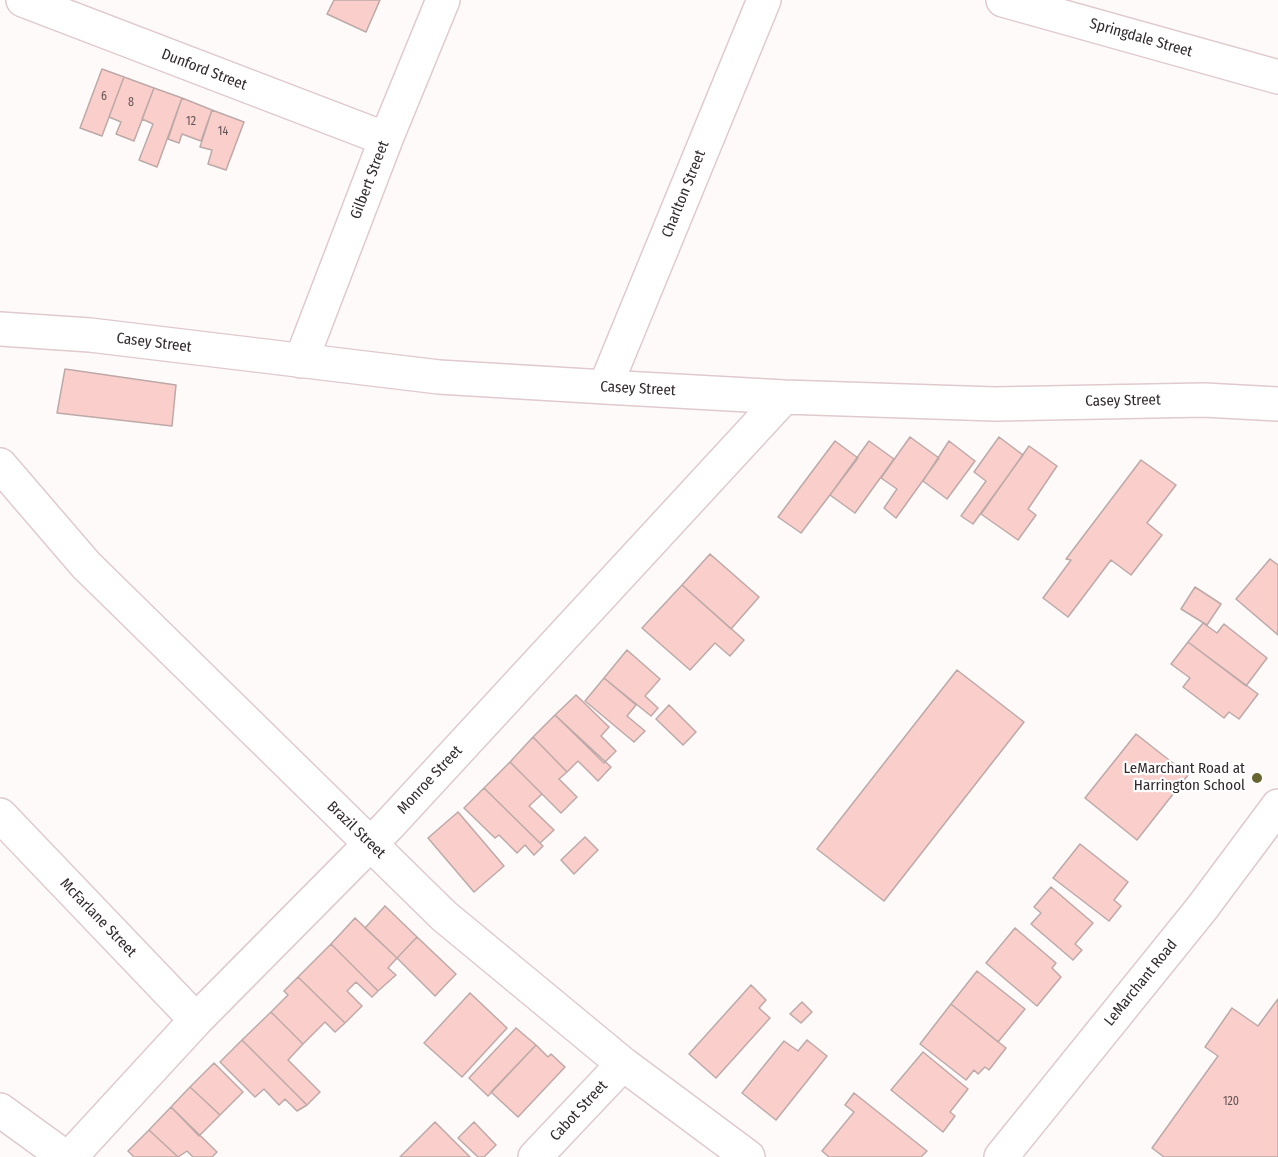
<!DOCTYPE html>
<style>
body{margin:0}
canvas{display:block;background:#fefafa}
</style>
<canvas width="1278" height="1157"></canvas>
<script>
const ctx = document.querySelector('canvas').getContext('2d');
ctx.lineJoin = 'round';
function paint(path, color) { ctx.fillStyle = color; ctx.fill(path, 'evenodd'); }
const toPath = rows => new Path2D(rows.map(r => 'M' + r).join(''));
function strokePath(path, color, width, dash) { ctx.strokeStyle = color; ctx.lineWidth = width; ctx.lineCap = dash ? 'butt' : 'round'; ctx.setLineDash(dash || []); ctx.stroke(path); }
function drawText(font, color, halo, rows, align = 'center') {
  ctx.font = font + ' "Fira Sans Condensed",sans-serif'; ctx.lineWidth = 4.5; ctx.setLineDash([]); ctx.textBaseline = 'middle'; ctx.strokeStyle = halo; ctx.fillStyle = color; for (const [text, x, y, turn = 0] of rows) {
    ctx.save(); ctx.translate(x, y); ctx.rotate((+turn || 0) * Math.PI / 180); ctx.textAlign = isNaN(turn) ? turn : align; if (halo) ctx.strokeText(text, 0, 0); ctx.fillText(text, 0, 0); ctx.restore();
  }
}
const building = toPath([
 [334,0,380,0,366,32,327,14,334,0],
 [102,69,124,77,102,136,80,128,102,69],
 [124,77,154,88,134,141,116,134,121,122,109,117,124,77],
 [154,88,182,98,157,167,139,160,153,124,142,119,154,88],
 [182,98,212,110,201,141,182,134,179,143,168,139,182,98],
 [212,110,244,122,226,170,208,164,212,150,200,147,212,110],
 [65,369,176,385,172,426,57,413,65,369],
 [910,437,939,458,896,518,884,508,897,489,881,478,910,437],
 [999,437,1023,455,973,524,961,516,986,481,974,472,999,437],
 [835,441,858,458,801,533,778,517,835,441],
 [869,441,894,459,855,513,830,495,869,441],
 [949,441,975,461,947,499,923,481,949,441],
 [1029,446,1057,466,1028,509,1036,515,1018,540,981,514,1029,446],
 [1141,460,1176,485,1147,523,1162,535,1131,575,1111,560,1068,617,1043,598,1071,560,1066,559,1141,460],
 [710,554,759,597,731,629,682,585,710,554],
 [1270,559,1278,565,1278,635,1236,599,1270,559],
 [682,585,744,640,730,656,715,643,690,670,642,628,682,585],
 [1195,587,1221,604,1207,625,1181,609,1195,587],
 [1203,623,1217,633,1224,624,1267,658,1246,686,1188,642,1203,623],
 [1188,642,1258,694,1239,719,1229,712,1224,718,1183,687,1190,678,1171,664,1188,642],
 [627,650,660,679,645,696,658,708,651,716,604,678,627,650],
 [957,670,1024,722,884,901,817,849,957,670],
 [604,678,636,705,627,716,645,731,634,742,585,701,604,678],
 [576,695,609,727,601,736,616,751,604,763,555,715,576,695],
 [669,705,696,732,683,745,656,719,669,705],
 [555,715,611,767,598,781,578,761,567,772,533,737,555,715],
 [1136,734,1188,775,1137,840,1085,798,1136,734],
 [533,737,567,772,559,779,577,797,561,813,510,762,533,737],
 [510,762,542,794,529,806,554,830,540,843,484,788,510,762],
 [484,788,543,846,534,855,525,845,517,853,499,835,495,838,464,808,484,788],
 [458,812,504,866,474,892,428,838,458,812],
 [585,837,598,850,574,874,561,860,585,837],
 [1080,844,1128,882,1114,900,1121,906,1109,921,1053,878,1080,844],
 [1051,887,1093,923,1075,944,1082,950,1073,960,1031,924,1041,913,1034,907,1051,887],
 [385,906,417,937,397,958,365,928,385,906],
 [355,918,397,958,388,968,396,975,378,991,331,944,355,918],
 [1015,928,1056,963,1052,968,1061,977,1037,1006,986,963,1015,928],
 [417,937,456,974,435,996,397,958,417,937],
 [331,944,378,991,372,997,356,982,347,991,362,1006,345,1023,298,977,331,944],
 [977,971,1025,1009,998,1042,951,1004,977,971],
 [298,977,345,1023,335,1032,325,1022,303,1044,271,1012,288,995,284,991,298,977],
 [751,985,766,1000,759,1008,770,1018,716,1078,689,1054,751,985],
 [470,993,507,1028,462,1077,424,1043,470,993],
 [1278,999,1278,1157,1164,1157,1152,1148,1218,1056,1205,1047,1232,1008,1258,1026,1278,999],
 [802,1002,812,1012,801,1023,790,1014,802,1002],
 [951,1004,1006,1048,989,1070,985,1067,978,1074,974,1070,966,1080,920,1044,951,1004],
 [271,1012,303,1044,288,1060,320,1092,307,1105,242,1040,271,1012],
 [516,1028,536,1045,488,1096,469,1078,516,1028],
 [242,1040,307,1105,297,1111,285,1099,279,1105,264,1089,255,1097,220,1062,242,1040],
 [807,1040,827,1056,776,1120,742,1093,784,1041,798,1051,807,1040],
 [536,1045,548,1057,551,1054,565,1067,518,1117,491,1092,536,1045],
 [923,1052,968,1089,950,1112,955,1116,943,1132,891,1090,923,1052],
 [214,1063,243,1092,220,1115,190,1087,214,1063],
 [190,1087,220,1115,199,1136,171,1107,190,1087],
 [854,1093,927,1151,921,1157,829,1157,822,1151,854,1112,845,1105,854,1093],
 [171,1107,217,1152,212,1157,193,1157,187,1151,178,1157,149,1130,171,1107],
 [435,1122,470,1157,400,1157,435,1122],
 [474,1122,496,1145,484,1157,478,1157,458,1138,474,1122],
 [149,1130,178,1157,134,1157,128,1151,149,1130]
]);
paint(building, '#facfcb');
strokePath(building, '#bda9a7', 1.5);
const minor = toPath([
 [23,0,386,139],
 [1003,0,1278,77],
 [0,329,90,335,439,377,605,387,784,397,995,404,1204,400,1278,404],
 [301,361,386,139,443,0],
 [605,387,764,0],
 [0,465,86,565,444,916,623,1064,748,1157],
 [0,815,196,1020],
 [0,1110,65,1157],
 [70,1157,196,1020,388,826,784,397],
 [535,1157,623,1064]
]);
const major = toPath([
 [1001,1157,1202,908,1278,806]
]);
strokePath(minor, '#dfcace', 36);
strokePath(major, '#dfcace', 36);
strokePath(minor, '#fff', 33);
strokePath(major, '#fff', 33);
for (const [x, y, r, color] of [
 [1257,778,6,"#676532"]
]) { const dot = new Path2D(); dot.arc(x, y, r, 0, 2 * Math.PI); ctx.fillStyle = color; ctx.fill(dot); strokePath(dot, '#fff', 2); }
drawText('12px', '#645354', null, [
 ["6",104,97],
 ["8",131,103],
 ["12",191,122],
 ["14",223,132],
 ["120",1231,1102]
]);
drawText('15px', '#322a2c', '#fff', [
 ["Springdale Street",1141,38,16],
 ["Dunford Street",204,70,21],
 ["Gilbert Street",370,180,-69],
 ["Charlton Street",684,194,-68],
 ["Casey Street",154,343,7],
 ["Casey Street",638,389,3],
 ["Casey Street",1123,401,-1],
 ["Monroe Street",430,780,-47],
 ["Brazil Street",356,830,44],
 ["McFarlane Street",98,918,46],
 ["LeMarchant Road",1141,983,-51],
 ["Cabot Street",579,1111,-47]
]);
drawText('15px', '#322a2c', '#fff', [
 ["LeMarchant Road at",1245,769],
 ["Harrington School",1245,786]
], 'right');
</script>
